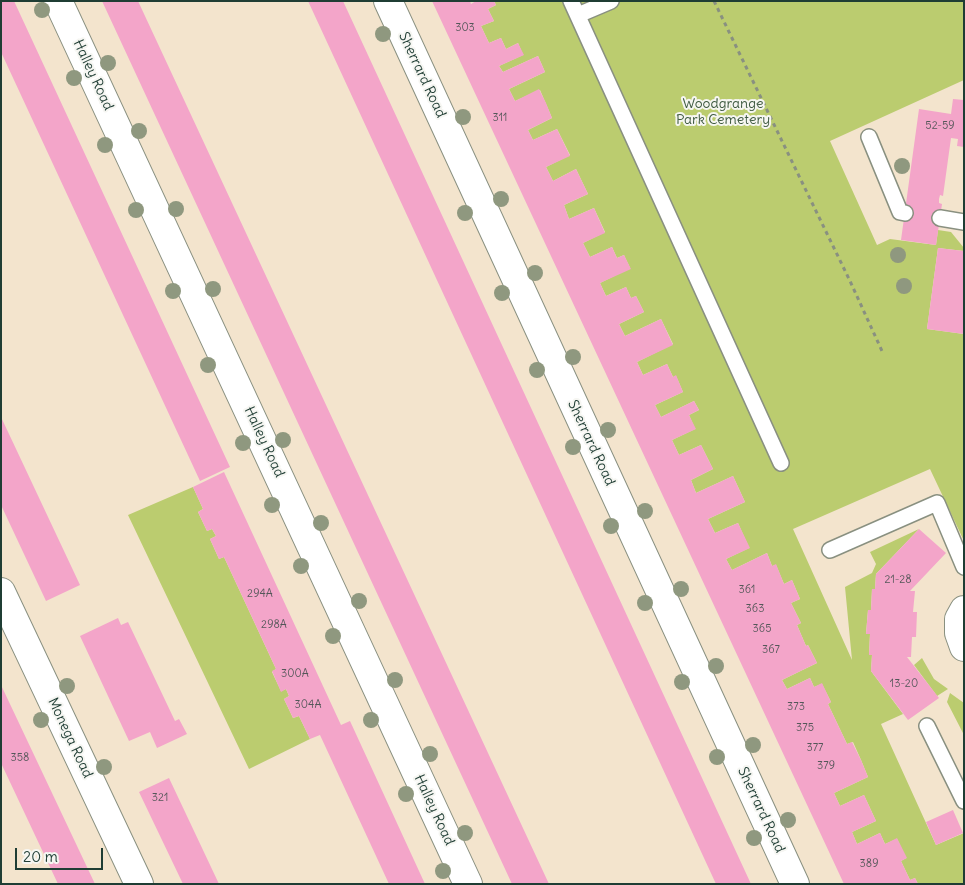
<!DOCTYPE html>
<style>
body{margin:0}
#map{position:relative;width:965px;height:885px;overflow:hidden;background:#f3e4cd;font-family:Delius,sans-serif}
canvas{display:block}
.frame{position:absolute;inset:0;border:2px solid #1f3d34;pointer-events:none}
.scale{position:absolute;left:15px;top:848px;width:88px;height:22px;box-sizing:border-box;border:2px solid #1f3d34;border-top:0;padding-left:6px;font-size:15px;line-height:18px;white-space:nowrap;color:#1f3d34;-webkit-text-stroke:4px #f6f6f2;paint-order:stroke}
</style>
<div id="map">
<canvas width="965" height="885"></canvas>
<div class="frame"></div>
<div class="scale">20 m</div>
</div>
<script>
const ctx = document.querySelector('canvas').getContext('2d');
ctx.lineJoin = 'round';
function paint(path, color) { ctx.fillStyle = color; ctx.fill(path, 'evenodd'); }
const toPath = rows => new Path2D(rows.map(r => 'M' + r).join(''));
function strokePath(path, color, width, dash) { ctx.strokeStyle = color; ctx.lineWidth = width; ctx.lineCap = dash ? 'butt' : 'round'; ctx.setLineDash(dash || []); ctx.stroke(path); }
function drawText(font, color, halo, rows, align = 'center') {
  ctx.font = font + ' Delius,sans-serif'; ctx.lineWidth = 4; ctx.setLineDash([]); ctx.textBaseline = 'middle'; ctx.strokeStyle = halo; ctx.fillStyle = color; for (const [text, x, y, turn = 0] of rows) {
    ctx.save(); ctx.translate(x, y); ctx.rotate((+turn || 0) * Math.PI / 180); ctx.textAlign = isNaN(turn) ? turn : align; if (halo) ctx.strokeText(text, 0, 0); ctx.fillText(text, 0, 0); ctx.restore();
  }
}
paint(toPath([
 [494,1,964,1,964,80,830,141,877,245,890,239,936,245,938,230,951,232,964,248,964,251,938,248,927,329,964,334,964,541,930,469,793,529,852,660,845,587,872,573,876,564,870,552,919,529,876,574,875,589,872,589,871,610,868,610,866,634,870,634,869,655,872,655,871,671,903,714,881,724,936,845,964,833,964,884,918,884,915,878,910,880,901,861,906,858,897,839,885,844,880,833,857,844,852,832,876,821,864,795,840,806,834,793,868,777,861,760,853,742,847,744,828,704,831,702,822,684,814,687,810,678,787,689,782,680,817,663,808,645,806,646,797,625,801,623,791,603,800,599,792,580,784,584,776,565,772,566,767,553,732,570,726,559,749,548,738,523,715,533,708,519,745,502,733,476,696,493,691,480,713,469,701,445,679,455,672,440,695,429,689,415,699,410,694,401,661,417,655,405,683,392,676,376,673,377,667,364,643,375,637,362,673,344,661,319,625,336,619,324,644,312,636,296,631,298,626,287,606,296,600,283,630,268,624,255,617,258,612,247,590,257,583,243,605,232,594,208,569,219,564,205,588,194,576,169,553,181,546,167,570,155,557,129,533,140,528,130,552,118,540,90,515,101,509,89,545,72,538,56,503,72,499,66,523,55,518,43,506,49,501,38,489,43,481,26,494,21,488,9,496,5],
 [193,487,203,509,198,512,207,531,212,529,216,536,210,539,219,559,224,557,276,669,272,672,281,691,286,689,289,696,284,699,293,718,299,716,310,739,249,769,128,515],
 [922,658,934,679,948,689,937,696,914,665],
 [950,693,964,703,964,735,947,702]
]), '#bbcc6f');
paint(toPath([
 [1,1,14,1,230,467,200,481,1,52],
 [102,1,138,1,549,884,512,884],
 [308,1,343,1,751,884,716,884],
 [432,1,470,1,471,4,476,1,494,1,496,5,488,9,494,21,481,26,489,43,501,38,506,49,518,43,524,55,499,66,503,72,538,56,545,72,509,89,515,101,539,89,546,103,552,118,528,130,533,140,557,129,570,156,546,167,553,181,576,169,588,194,564,205,569,219,594,208,605,233,583,243,590,257,612,247,617,258,624,255,631,269,600,283,606,296,626,287,631,298,636,296,644,312,619,324,625,336,661,319,673,345,637,362,643,375,667,364,673,377,676,375,683,392,655,405,661,417,694,401,699,410,689,415,696,429,672,440,679,455,701,445,713,469,691,480,696,493,733,476,745,502,708,519,715,533,738,523,750,548,726,559,732,570,767,553,772,566,776,564,784,584,792,580,800,599,791,603,801,623,797,625,806,646,808,645,817,663,782,680,787,689,810,678,814,687,822,683,831,702,828,704,847,744,852,742,861,760,868,777,834,793,840,806,864,795,876,821,852,832,857,844,880,833,885,844,897,838,907,858,901,861,910,880,915,878,918,884,844,884],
 [953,99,964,100,964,147,957,146,958,139,951,138,943,196,940,195,939,199,939,203,942,204,936,245,901,240,919,109,951,114],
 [938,248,964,251,964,334,927,329],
 [1,417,80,585,46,601,1,505],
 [224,472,341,725,350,721,425,884,389,884,320,735,310,739,299,716,293,718,284,699,289,696,286,689,281,692,272,671,276,669,224,557,219,559,210,539,216,536,212,529,207,531,198,512,203,509,193,487],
 [919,529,946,553,910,591,915,591,913,612,917,612,916,637,912,637,911,657,907,657,939,698,908,720,871,671,872,655,869,655,870,634,866,634,868,610,871,610,872,589,875,589,876,574],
 [118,618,121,625,128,622,175,721,179,719,187,734,157,748,150,732,129,741,80,636],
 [1,685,95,884,58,884,1,763],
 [169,778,219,884,183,884,139,792],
 [953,810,963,833,936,845,926,822]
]), '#f3a5c9');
const service = toPath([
 [571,1,781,463],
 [578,15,611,1],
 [869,137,900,212,905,213],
 [940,218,964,222],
 [830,550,937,503,964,567],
 [927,726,964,801]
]);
const minor = toPath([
 [58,1,468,884],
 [388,1,795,884],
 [1,592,139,884],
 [964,610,959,619,959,633,964,647]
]);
strokePath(service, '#899080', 18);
strokePath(minor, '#899080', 30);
strokePath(toPath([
 [714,1,850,281,882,351]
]), '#899080', 3, [4, 4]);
strokePath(service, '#fff', 15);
strokePath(minor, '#fff', 28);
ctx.fillStyle = '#8f987f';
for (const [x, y] of [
 [42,10],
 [383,34],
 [108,63],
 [74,78],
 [463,117],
 [139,131],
 [105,145],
 [902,166],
 [501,199],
 [176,209],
 [136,210],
 [465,213],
 [898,255],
 [535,273],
 [904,286],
 [213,289],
 [173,291],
 [502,293],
 [573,357],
 [208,365],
 [537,370],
 [608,430],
 [283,440],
 [243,443],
 [573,447],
 [272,505],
 [645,511],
 [321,523],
 [611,526],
 [301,566],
 [681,589],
 [359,601],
 [645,603],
 [333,636],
 [716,666],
 [395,680],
 [682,682],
 [67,686],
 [41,720],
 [371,720],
 [753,745],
 [430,754],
 [717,757],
 [104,767],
 [406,794],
 [788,820],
 [465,833],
 [754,838],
 [443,871]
]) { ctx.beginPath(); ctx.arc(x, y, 8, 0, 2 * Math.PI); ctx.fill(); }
drawText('11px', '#545759', null, [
 ["303",465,28],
 ["311",500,118],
 ["52-59",940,126],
 ["21-28",898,580],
 ["361",747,590],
 ["294A",260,594],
 ["363",755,609],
 ["298A",274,625],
 ["365",762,629],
 ["367",771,650],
 ["300A",295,674],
 ["13-20",904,684],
 ["304A",308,705],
 ["373",796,707],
 ["375",805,728],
 ["377",815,748],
 ["358",20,758],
 ["379",826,766],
 ["321",160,798],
 ["389",869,864]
]);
drawText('14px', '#1f3d34', '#f6f6f2', [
 ["Halley Road",93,75,65],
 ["Sherrard Road",422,75,65],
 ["Halley Road",264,442,65],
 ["Sherrard Road",591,443,65],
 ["Monega Road",70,738,65],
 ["Halley Road",434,810,65],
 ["Sherrard Road",761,810,65]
]);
drawText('14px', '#3e5a40', '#f6f6f2', [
 ["Woodgrange",723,104],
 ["Park Cemetery",723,120]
]);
</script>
